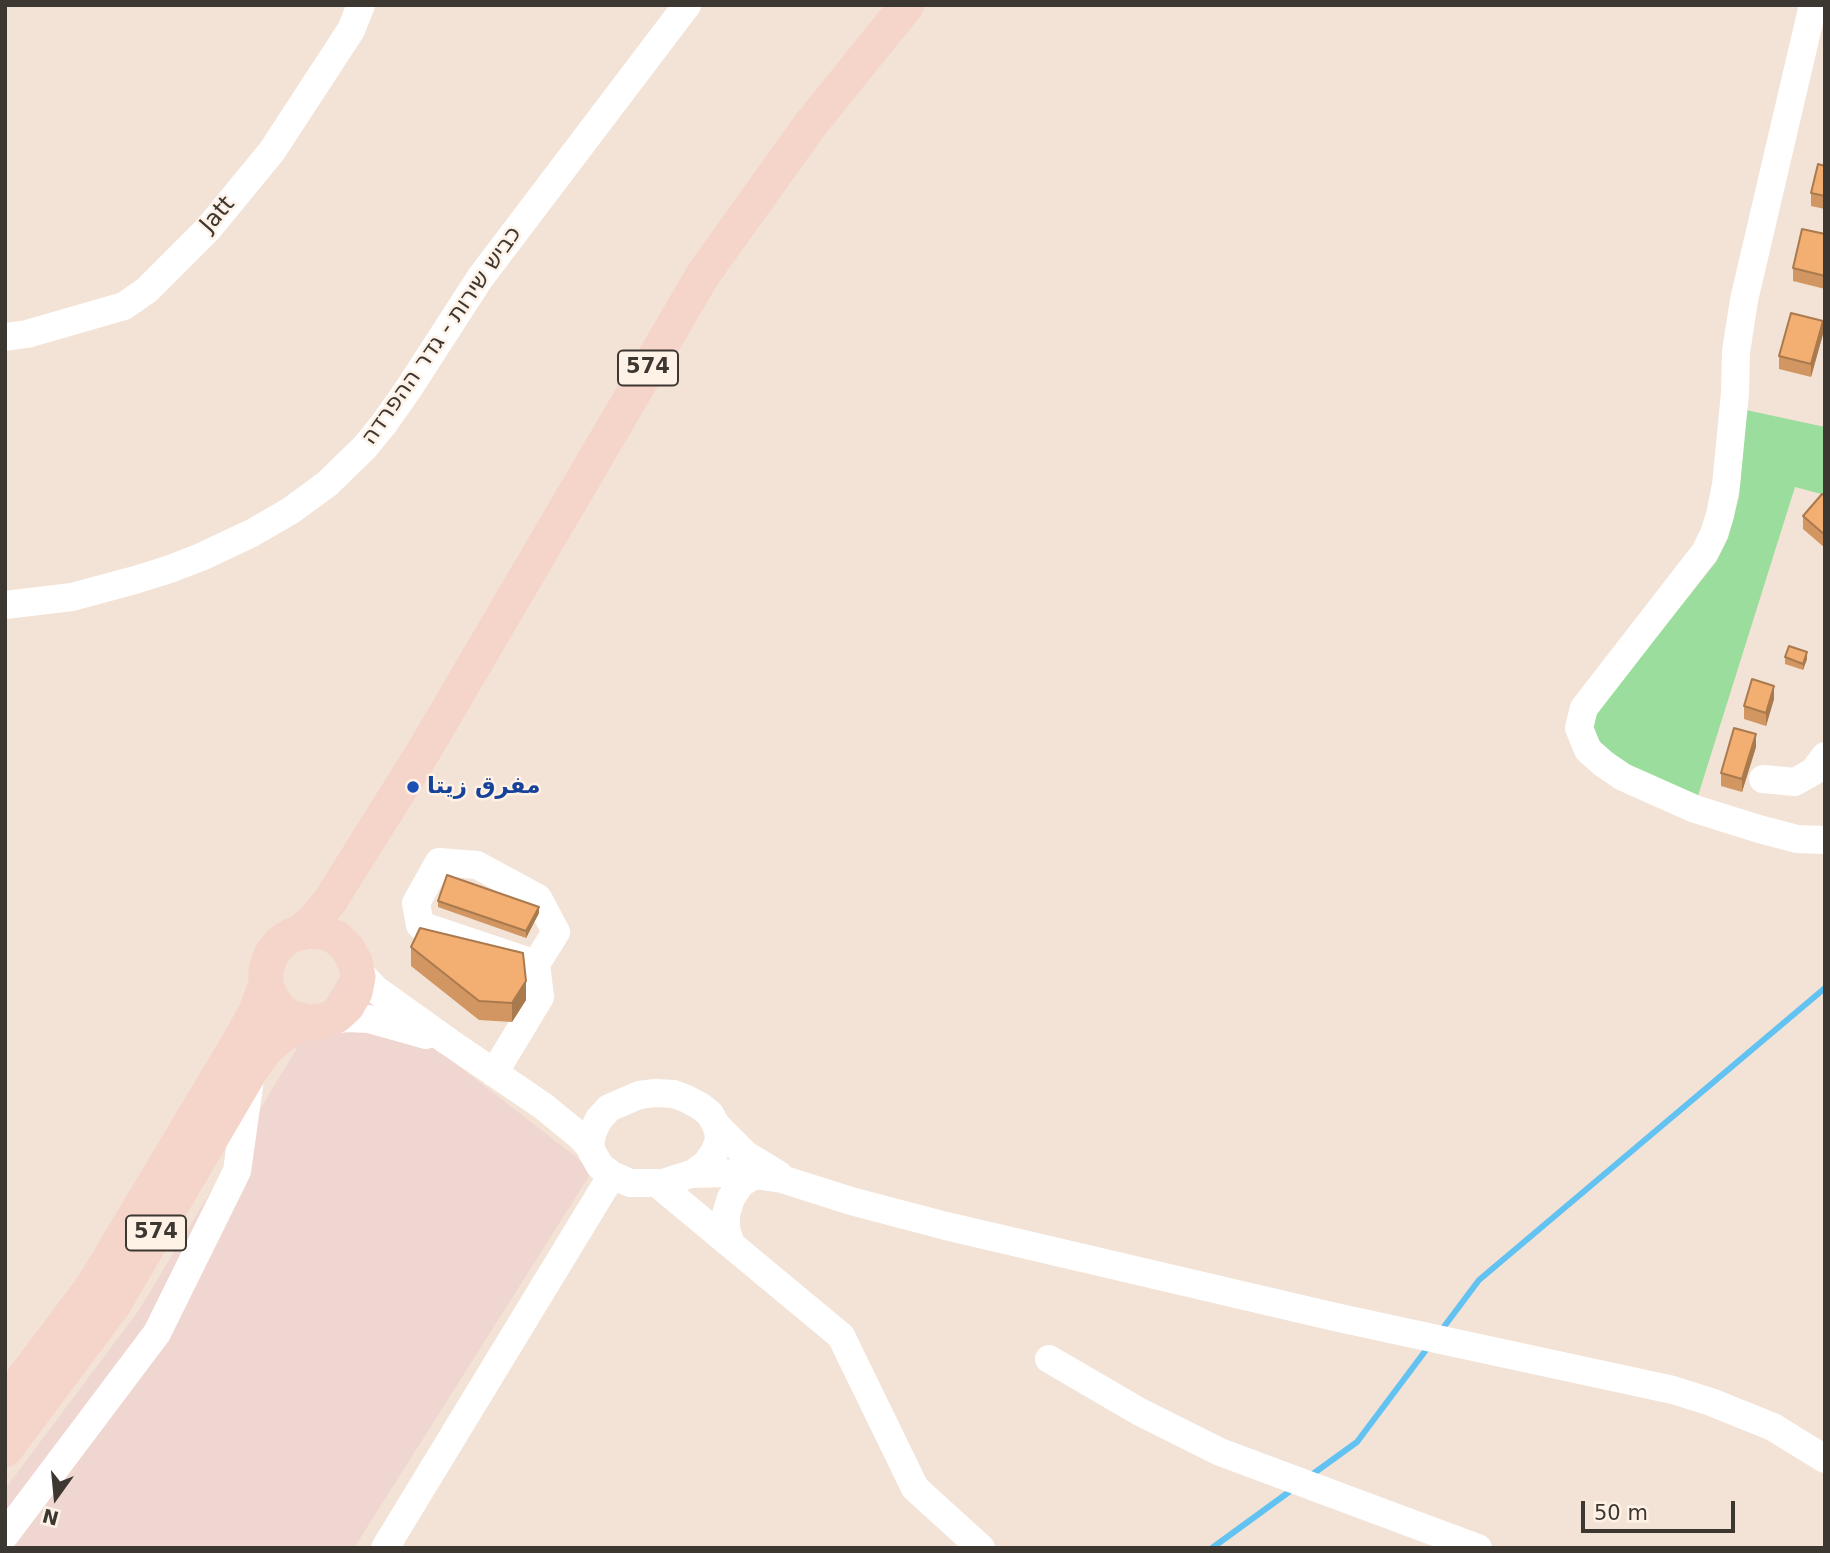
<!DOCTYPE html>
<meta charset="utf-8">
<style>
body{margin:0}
#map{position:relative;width:1830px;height:1553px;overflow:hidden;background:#f3e3d6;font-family:"DejaVu Sans",sans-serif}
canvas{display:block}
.frame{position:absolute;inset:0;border:7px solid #3d3732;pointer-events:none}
.north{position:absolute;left:21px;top:1462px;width:70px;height:70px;-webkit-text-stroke:5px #fef1e6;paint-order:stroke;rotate:195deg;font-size:19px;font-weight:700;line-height:28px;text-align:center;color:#3d3732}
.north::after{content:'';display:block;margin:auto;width:24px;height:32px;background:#3d3732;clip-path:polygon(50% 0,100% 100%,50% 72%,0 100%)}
.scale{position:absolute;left:1581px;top:1501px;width:154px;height:32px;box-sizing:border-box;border:4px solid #3d3732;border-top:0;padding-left:9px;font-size:21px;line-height:24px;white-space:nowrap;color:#3d3732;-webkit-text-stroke:5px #fef1e6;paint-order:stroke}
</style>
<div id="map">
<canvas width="1830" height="1553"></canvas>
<div class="frame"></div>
<div class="north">N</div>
<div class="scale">50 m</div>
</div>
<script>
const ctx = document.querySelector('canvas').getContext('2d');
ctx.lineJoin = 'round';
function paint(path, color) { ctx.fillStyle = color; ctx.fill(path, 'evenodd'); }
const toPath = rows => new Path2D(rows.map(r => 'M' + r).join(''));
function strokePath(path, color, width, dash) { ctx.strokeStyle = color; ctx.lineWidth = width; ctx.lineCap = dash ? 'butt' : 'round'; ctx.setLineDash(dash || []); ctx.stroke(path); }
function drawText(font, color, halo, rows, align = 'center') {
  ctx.font = font + ' "DejaVu Sans","Noto Sans Arabic","Noto Sans Hebrew",sans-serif'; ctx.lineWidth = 5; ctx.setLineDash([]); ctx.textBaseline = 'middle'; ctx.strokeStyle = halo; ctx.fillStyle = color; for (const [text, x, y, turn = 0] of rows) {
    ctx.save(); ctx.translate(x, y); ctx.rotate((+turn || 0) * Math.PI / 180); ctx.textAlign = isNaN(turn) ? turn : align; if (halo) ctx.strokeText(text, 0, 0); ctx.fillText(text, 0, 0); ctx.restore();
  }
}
paint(toPath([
 [341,975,593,1170,354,1548,5,1548,5,1489,139,1310]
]), '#f0d6d0');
paint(toPath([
 [1746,410,1825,427,1825,495,1795,487,1697,799,1616,762,1592,732,1596,713,1716,562,1728,538,1739,497]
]), '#9bdd9d');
strokePath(toPath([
 [1440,1332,1479,1280,1825,988],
 [1310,1476,1357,1442,1429,1346],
 [1212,1548,1293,1489]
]), '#62c2f1', 6);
strokePath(toPath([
 [1813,5,1744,300,1736,352,1735,393,1726,485,1720,515,1714,534,1705,552,1584,708,1579,728,1588,750,1604,764,1623,777,1695,809,1759,829,1797,839,1825,840],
 [5,337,27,334,124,306,147,290,208,229,272,151,351,30,361,5],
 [5,605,72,597,135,580,170,569,201,557,252,533,290,511,327,484,365,447,383,425,409,388,480,278,687,5],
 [1763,779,1795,782,1814,771,1825,756],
 [356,969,375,989,449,1042,543,1106,581,1137,591,1148],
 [322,1021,347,1018,369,1019,426,1035],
 [494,1073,540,997,536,964,420,925,416,903,439,862,477,865,538,898,556,932,536,964],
 [655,1093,674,1094,687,1099,700,1106,710,1114,716,1125,719,1135,718,1143,714,1153,706,1164,694,1173,663,1183,630,1183,612,1175,600,1166,592,1152,590,1143,593,1131,599,1119,609,1108,639,1095,655,1093],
 [716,1125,746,1155,779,1175],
 [692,1174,722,1173,755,1175,782,1179,851,1201,946,1226,1335,1317,1673,1390,1711,1402,1773,1427,1825,1459],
 [658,1184,841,1336,915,1488,981,1548],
 [731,1244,726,1229,726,1214,731,1198,741,1183,755,1175],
 [1049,1359,1140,1412,1220,1452,1478,1548],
 [5,1535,157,1333,237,1171,250,1079],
 [385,1548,612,1175]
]), '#fff', 28);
strokePath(toPath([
 [300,933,316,918,330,901,422,754,704,273,810,125,907,5],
 [5,1403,93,1286,242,1037,256,1011,266,984,266,969,271,955,280,943,292,935,307,931,323,932,337,938,348,949,355,962,358,977,355,992,347,1006,336,1016,322,1021,307,1022,292,1018,280,1010,271,998,266,984],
 [5,1450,114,1304,251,1070,266,1049,282,1035,307,1022]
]), '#f5d4c9', 35);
paint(toPath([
 [1825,166,1825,209,1811,206,1811,193],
 [1825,234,1825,289,1793,281,1793,268],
 [1823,334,1811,377,1779,369,1779,356],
 [1825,496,1825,548,1803,529,1803,516],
 [1785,657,1807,659,1803,670,1785,664],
 [1774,699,1766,726,1744,719,1744,706],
 [1756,747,1742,792,1721,786,1721,773],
 [438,901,539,913,526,938,438,907],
 [411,947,526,1000,512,1022,479,1020,411,966]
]), '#d19661');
paint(toPath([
 [1823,321,1823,334,1811,377,1811,364],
 [1807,652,1807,659,1803,670,1803,664],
 [1774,686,1774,699,1766,726,1766,713],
 [1756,734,1756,747,1742,792,1742,779],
 [539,907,539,913,526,938,526,931],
 [526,981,526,1000,512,1022,512,1003]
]), '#aa7a4f');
const building = toPath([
 [1818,164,1825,166,1825,196,1811,193,1818,164],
 [1802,229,1825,234,1825,276,1793,268,1802,229],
 [1791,313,1823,321,1811,364,1779,356,1791,313],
 [1822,494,1825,496,1825,535,1803,516,1822,494],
 [1789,646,1807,652,1803,664,1785,657,1789,646],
 [1752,679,1774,686,1766,713,1744,706,1752,679],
 [1734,728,1756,734,1742,779,1721,773,1734,728],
 [447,875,539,907,526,931,438,901,447,875],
 [420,928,523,953,526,981,512,1003,479,1001,411,947,420,928]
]);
paint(building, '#f3ae71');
strokePath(building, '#aa7a4f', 2);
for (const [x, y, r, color] of [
 [413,787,7,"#1a4fb4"]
]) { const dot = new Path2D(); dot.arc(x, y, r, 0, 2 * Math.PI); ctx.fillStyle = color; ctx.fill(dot); strokePath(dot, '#fef1e6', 2.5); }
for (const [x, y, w] of [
 [648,368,60],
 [156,1233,60]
]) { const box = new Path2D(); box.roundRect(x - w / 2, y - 17.5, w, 35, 5); ctx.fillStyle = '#fef1e6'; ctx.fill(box); strokePath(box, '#3d3732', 2); }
drawText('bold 21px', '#3d3732', null, [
 ["574",648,368],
 ["574",156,1233]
]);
drawText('23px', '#3d3732', '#fef1e6', [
 ["Jatt",218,215,-49],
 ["כביש שירות - גדר ההפרדה",442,336,-55]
]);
drawText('bold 23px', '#164399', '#fef1e6', [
 ["مفرق زيتا",427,787]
], 'left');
</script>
